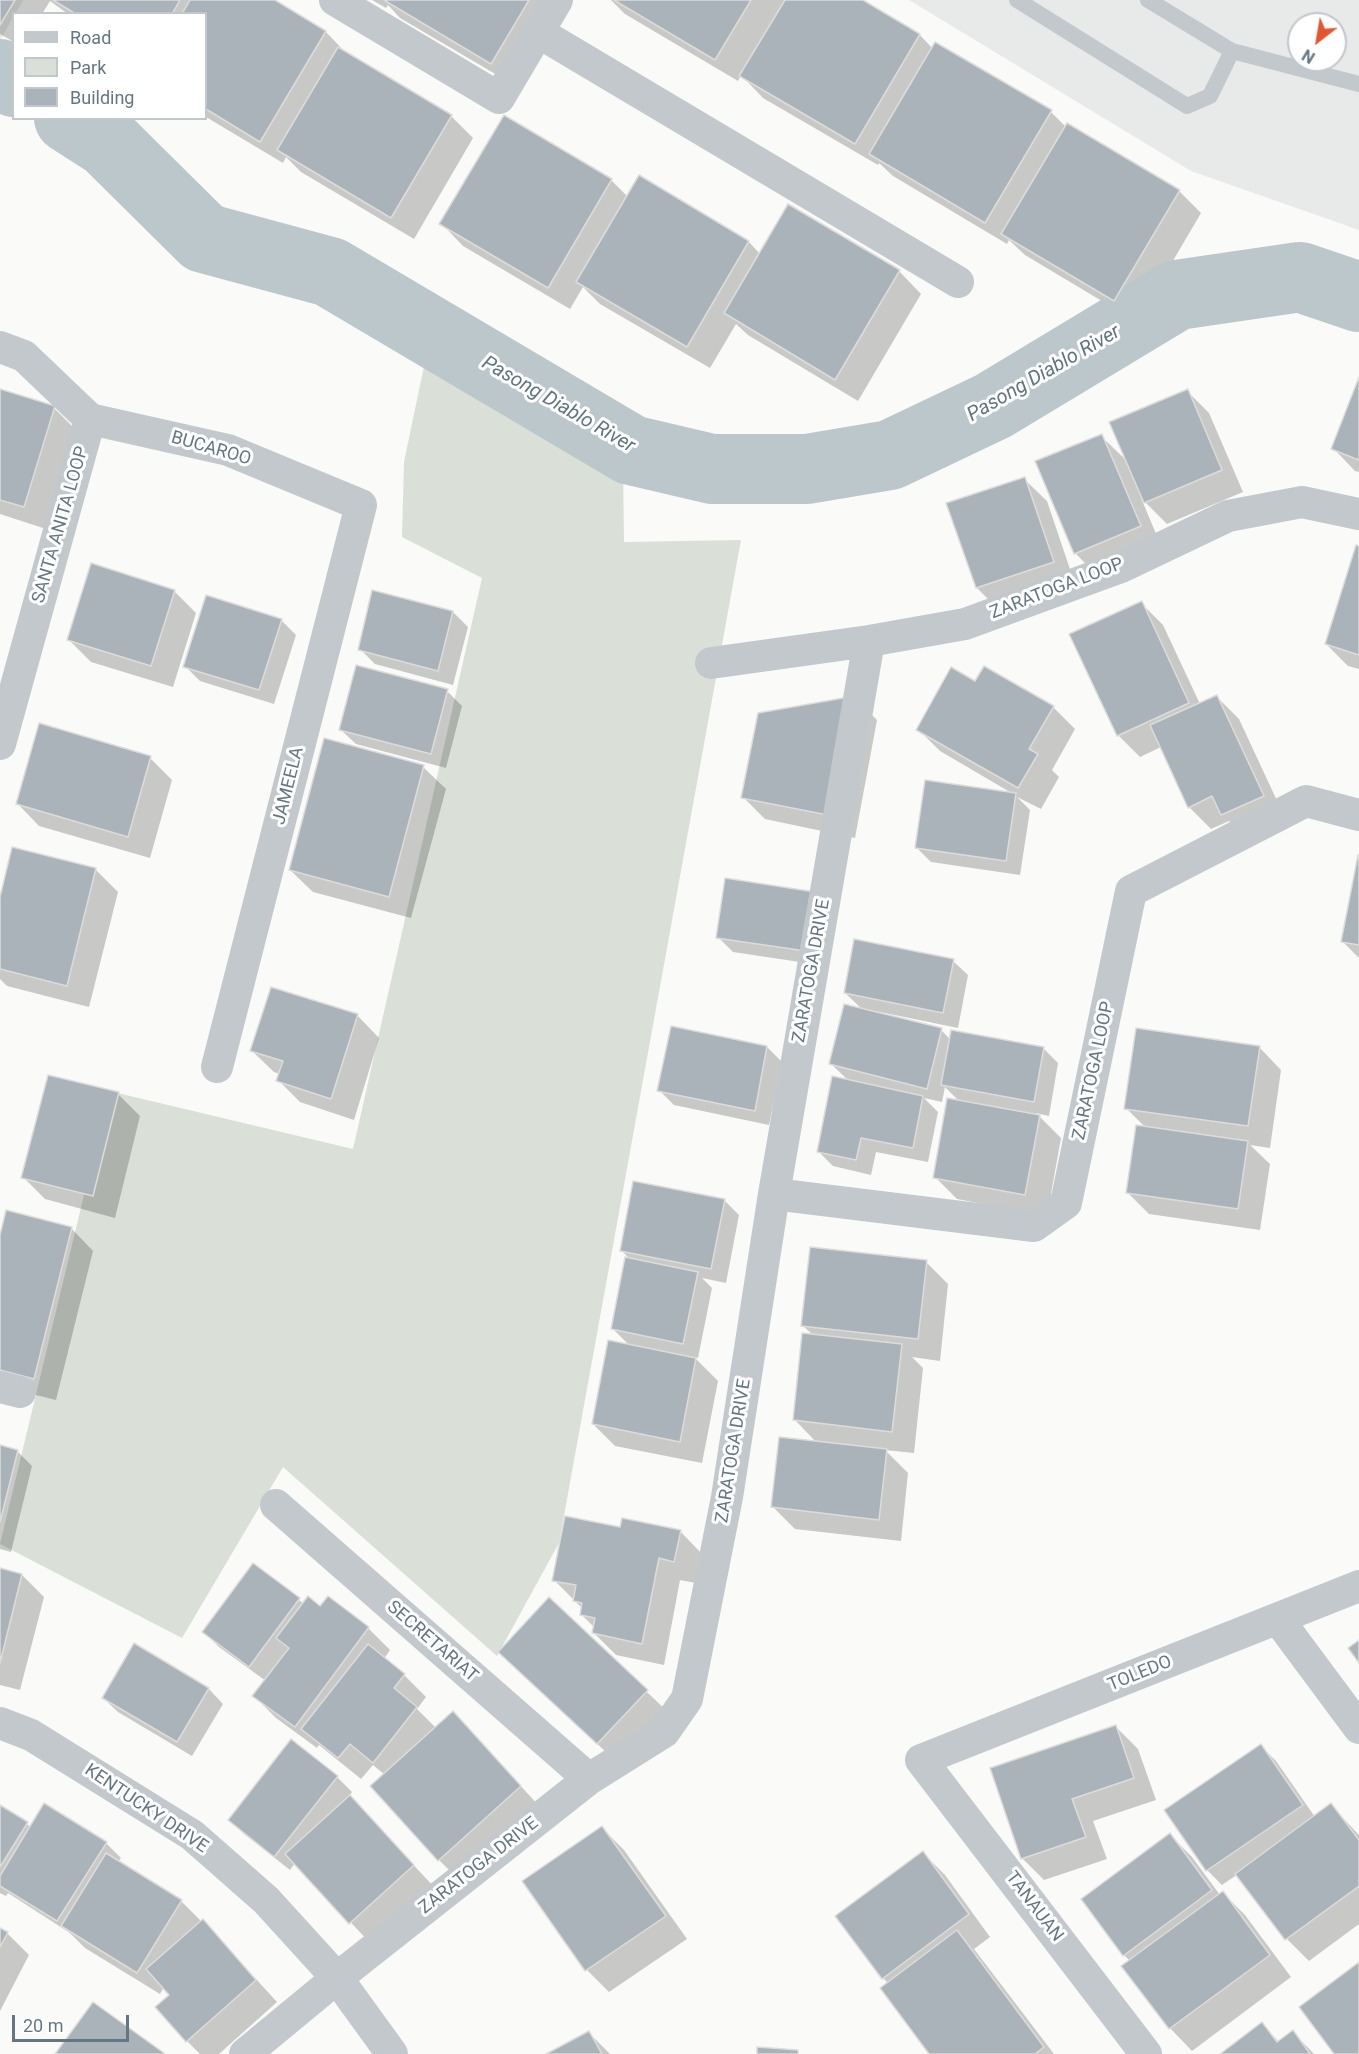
<!DOCTYPE html>
<style>
body{margin:0}
#map{position:relative;width:1359px;height:2054px;overflow:hidden;background:#fafaf8;font-family:Roboto,sans-serif}
canvas{display:block}
.legend{position:absolute;left:12px;top:12px;width:195px;height:108px;box-sizing:border-box;background:#fff;border:2px solid #c1c8cd;margin:0;padding:8px 10px;list-style:none;font-size:18px;color:#657683}
.legend li{display:flex;align-items:center;gap:12px;height:30px}
.legend b{width:30px;border:2px solid #c1c8cd}
.north{position:absolute;left:1287px;top:12px;width:60px;height:60px;box-sizing:border-box;background:#fff;border:2px solid #c1c8cd;border-radius:50%;rotate:211deg;font-size:16px;font-weight:700;line-height:24px;text-align:center;color:#657683}
.north::after{content:'';display:block;margin:auto;width:21px;height:27px;background:#e4572e;clip-path:polygon(50% 0,100% 100%,50% 72%,0 100%)}
.scale{position:absolute;left:12px;top:2015px;width:117px;height:27px;box-sizing:border-box;border:3px solid #657683;border-top:0;padding-left:8px;font-size:18px;line-height:21px;white-space:nowrap;color:#657683;-webkit-text-stroke:4px #fff;paint-order:stroke}
</style>
<div id="map">
<canvas width="1359" height="2054"></canvas>
<ul class="legend">
<li><b style="height:8px;background:#c3c8cc"></b>Road</li>
<li><b style="height:16px;background:#dadfd7"></b>Park</li>
<li><b style="height:16px;background:#aab3b9"></b>Building</li>
</ul>
<div class="north">N</div>
<div class="scale">20 m</div>
</div>
<script>
const ctx = document.querySelector('canvas').getContext('2d');
ctx.lineJoin = 'round';
function paint(path, color) { ctx.fillStyle = color; ctx.fill(path, 'evenodd'); }
const toPath = rows => new Path2D(rows.map(r => 'M' + r).join(''));
function strokePath(path, color, width, dash) { ctx.strokeStyle = color; ctx.lineWidth = width; ctx.lineCap = dash ? 'butt' : 'round'; ctx.setLineDash(dash || []); ctx.stroke(path); }
function drawText(font, color, halo, rows, align = 'center') {
  ctx.font = font + ' Roboto,sans-serif'; ctx.lineWidth = 6; ctx.setLineDash([]); ctx.textBaseline = 'middle'; ctx.strokeStyle = halo; ctx.fillStyle = color; for (const [text, x, y, turn = 0] of rows) {
    ctx.save(); ctx.translate(x, y); ctx.rotate((+turn || 0) * Math.PI / 180); ctx.textAlign = isNaN(turn) ? turn : align; if (halo) ctx.strokeText(text, 0, 0); ctx.fillText(text, 0, 0); ctx.restore();
  }
}
paint(toPath([
 [0,0,23,0,16,13,14,14,13,17,0,41],
 [909,0,1359,0,1359,230,1191,171],
 [1299,24,1335,24,1335,60,1299,60]
]), '#e8e9e9');
paint(toPath([
 [427,352,623,466,624,542,741,540,559,1543,497,1656,283,1467,182,1638,0,1544,109,1091,353,1149,482,578,402,537,404,462]
]), '#dadfd7');
paint(toPath([
 [0,0,272,0,326,32,348,55,451,116,473,138,414,239,301,172,286,157,283,163,206,117,206,14,68,14,50,1,42,14,14,14,14,42,0,34],
 [372,0,564,0,514,85,400,18,388,5,386,8],
 [611,0,860,0,920,35,933,49,1051,112,1066,127,1067,125,1179,191,1201,213,1137,322,1025,255,1009,240,1007,244,893,176,879,163,878,165,763,98,741,75,738,81,625,14],
 [505,117,611,180,628,197,640,178,749,242,760,254,789,206,899,271,921,294,858,401,748,335,736,324,710,368,600,304,583,287,570,309,463,246,441,223],
 [1359,381,1359,472,1355,471,1333,448],
 [0,390,54,408,76,430,46,529,0,514],
 [1187,391,1209,413,1243,492,1167,524,1141,498,1162,548,1097,575,1075,553,1101,436,1128,462],
 [1024,479,1047,501,1075,584,999,610,977,588],
 [1359,547,1359,669,1348,666,1326,644],
 [174,591,196,613,173,687,91,662,69,640],
 [1141,603,1163,625,1200,704,1217,697,1239,719,1285,818,1244,837,1229,821,1211,829,1189,807,1161,747,1140,757,1118,735],
 [453,612,468,627,453,685,375,664,360,649],
 [281,620,296,635,274,704,200,681,185,666],
 [447,691,462,706,446,768,356,744,341,730],
 [855,698,877,720,855,838,765,819,743,797],
 [1053,707,1075,729,1052,770,1059,777,1041,809,1017,797,1030,810,1020,875,931,862,916,847,1015,795,940,751,918,729],
 [150,758,172,780,150,858,39,826,17,803],
 [423,767,446,789,411,918,313,892,290,870],
 [13,849,96,870,118,892,89,1007,7,986,0,979,0,903],
 [1359,858,1359,958,1342,941],
 [814,893,820,965,733,952,718,937],
 [953,961,968,975,958,1028,880,1012,879,1014,941,1030,951,1040,1043,1048,1058,1063,1049,1116,1036,1113,1061,1138,1047,1216,957,1199,935,1177,960,1102,945,1087,942,1102,924,1098,938,1112,928,1162,876,1152,871,1175,833,1166,818,1151,849,1081,830,1063,863,1010,845,993],
 [357,1015,379,1038,354,1120,300,1102,278,1080,280,1074,274,1072,251,1050],
 [767,1047,782,1062,769,1125,674,1105,659,1090],
 [1259,1047,1281,1070,1270,1148,1250,1145,1270,1164,1260,1230,1149,1214,1127,1192,1145,1127,1126,1108],
 [118,1094,140,1116,115,1218,45,1199,23,1177],
 [724,1200,739,1215,726,1283,702,1278,712,1288,698,1358,694,1357,718,1381,702,1463,615,1446,593,1424,629,1345,612,1328,631,1260,622,1251],
 [71,1228,93,1251,56,1400,16,1390,0,1374,0,1241],
 [926,1262,948,1284,940,1361,912,1357,923,1368,914,1453,885,1450,908,1473,901,1541,795,1529,773,1507,817,1443,794,1419,813,1335,802,1325],
 [0,1447,17,1451,32,1466,11,1552,0,1549],
 [622,1529,680,1531,702,1554,696,1583,680,1580,664,1665,616,1655,594,1633,595,1628,581,1614,583,1609,554,1580],
 [254,1565,304,1604,320,1608,328,1598,368,1628,390,1650,384,1659,404,1675,426,1697,417,1709,436,1728,453,1713,542,1809,461,1882,439,1860,385,1775,373,1765,361,1779,319,1745,317,1748,276,1718,254,1696,266,1681,219,1647,204,1632],
 [0,1570,22,1575,44,1597,20,1690,0,1685],
 [549,1599,669,1713,620,1765,522,1674],
 [134,1645,209,1689,223,1704,192,1756,118,1712,103,1698],
 [1116,1727,1138,1749,1156,1800,1093,1821,1107,1859,1044,1880,1022,1858],
 [291,1742,337,1777,352,1792,349,1796,435,1888,372,1945,295,1863,290,1870,244,1834,230,1820],
 [1261,1746,1276,1761,1315,1817,1331,1805,1359,1835,1359,1924,1309,1961,1287,1939,1238,1874,1222,1885,1207,1870,1166,1811],
 [0,1806,31,1827,106,1843,121,1858,118,1862,181,1901,202,1922,203,1921,277,2002,219,2054,200,2054,187,2041,171,1995,164,1987,160,1994,85,1948,70,1933,8,1893,6,1896,0,1893],
 [602,1828,624,1850,687,1939,609,1992,587,1970,524,1881],
 [1170,1835,1192,1857,1220,1895,1223,1893,1245,1915,1291,1977,1192,2051,1170,2028,1123,1966,1130,1961,1124,1955],
 [923,1853,945,1875,990,1937,974,1949,1054,2054,930,2054,888,1983,883,1978],
 [0,1929,7,1933,29,1955,0,2011],
 [1262,2024,1279,2042,1293,2032,1314,2054,1222,2054],
 [589,2033,610,2054,549,2054]
]), '#0003');
strokePath(toPath([
 [0,74,14,82],
 [69,118,108,143,204,238,330,272,631,450,712,469,807,469,890,455,993,406,1177,295,1300,277,1359,297]
]), '#bbc7cb', 70);
const building = toPath([
 [0,0,15,0,0,25,0,0],
 [53,0,180,0,172,14,76,14,53,0],
 [190,0,275,0,326,31,260,142,206,109,206,14,182,14,190,0],
 [384,0,529,0,491,64,384,0],
 [614,0,751,0,715,60,614,0],
 [785,0,863,0,920,34,855,144,739,76,785,0],
 [935,42,1052,110,985,223,869,154,935,42],
 [338,47,452,115,391,218,277,150,338,47],
 [504,115,612,179,548,288,439,224,504,115],
 [1067,123,1180,190,1114,301,1001,234,1067,123],
 [639,175,749,241,687,347,576,282,639,175],
 [788,204,900,270,835,380,724,313,788,204],
 [1359,377,1359,460,1331,449,1359,377],
 [0,389,55,406,24,507,0,500,0,389],
 [1188,389,1222,470,1144,503,1109,422,1188,389],
 [1102,434,1141,526,1074,554,1035,461,1102,434],
 [1025,477,1054,562,976,588,946,503,1025,477],
 [1356,545,1359,546,1359,655,1325,644,1356,545],
 [91,563,175,590,151,666,67,640,91,563],
 [372,590,453,611,438,671,358,650,372,590],
 [206,595,282,619,259,690,183,667,206,595],
 [1142,601,1189,703,1117,736,1069,634,1142,601],
 [356,665,448,689,431,754,339,730,356,665],
 [984,666,1054,706,1029,749,1038,754,1018,788,916,730,951,667,975,681,984,666],
 [1217,695,1264,796,1221,815,1212,796,1188,808,1150,725,1217,695],
 [855,696,833,816,741,798,758,713,855,696],
 [39,723,151,756,128,837,16,804,39,723],
 [324,738,424,765,389,897,289,870,324,738],
 [925,780,1016,793,1006,861,915,848,925,780],
 [12,847,96,868,67,986,0,969,0,897,12,847],
 [1358,855,1359,855,1359,945,1341,942,1358,855],
 [725,878,815,892,806,951,716,938,725,878],
 [854,939,954,959,943,1013,844,993,854,939],
 [271,987,358,1014,331,1099,276,1081,283,1061,250,1051,271,987],
 [844,1004,942,1028,927,1089,829,1064,844,1004],
 [671,1026,767,1046,755,1111,657,1091,671,1026],
 [1136,1028,1260,1046,1248,1126,1124,1109,1136,1028],
 [951,1030,1044,1047,1034,1102,941,1085,951,1030],
 [48,1075,119,1092,93,1196,21,1178,48,1075],
 [832,1076,923,1096,913,1148,861,1138,856,1160,817,1152,832,1076],
 [947,1098,1040,1115,1025,1195,933,1178,947,1098],
 [1136,1125,1248,1141,1238,1209,1126,1193,1136,1125],
 [633,1181,725,1199,711,1269,620,1251,633,1181],
 [6,1210,72,1227,34,1379,0,1370,0,1235,6,1210],
 [810,1247,927,1260,918,1339,801,1326,810,1247],
 [625,1257,698,1272,683,1344,611,1329,625,1257],
 [802,1333,902,1344,892,1432,793,1420,802,1333],
 [608,1340,696,1358,680,1442,592,1424,608,1340],
 [779,1437,887,1449,879,1520,771,1507,779,1437],
 [0,1445,18,1450,0,1522,0,1445],
 [565,1516,620,1527,622,1518,681,1530,674,1562,659,1558,642,1644,592,1633,595,1618,580,1615,582,1603,573,1601,576,1585,552,1581,565,1516],
 [253,1563,300,1598,249,1667,202,1632,253,1563],
 [0,1568,22,1574,0,1663,0,1568],
 [308,1596,320,1606,328,1596,369,1627,295,1727,252,1696,289,1648,276,1638,308,1596],
 [549,1597,648,1690,597,1744,498,1652,549,1597],
 [1359,1640,1359,1663,1348,1648,1359,1640],
 [134,1643,209,1688,177,1742,102,1698,134,1643],
 [368,1644,405,1674,394,1688,417,1707,373,1763,350,1744,338,1758,301,1729,368,1644],
 [453,1711,521,1786,438,1861,370,1786,453,1711],
 [1116,1725,1134,1778,1072,1799,1086,1837,1021,1859,990,1768,1116,1725],
 [291,1739,338,1776,274,1857,228,1820,291,1739],
 [1261,1744,1303,1805,1206,1871,1164,1810,1261,1744],
 [350,1795,414,1865,349,1924,285,1854,350,1795],
 [44,1803,107,1842,57,1921,0,1886,0,1876,44,1803],
 [1331,1803,1359,1840,1359,1886,1285,1940,1235,1874,1331,1803],
 [0,1805,28,1822,0,1867,0,1805],
 [602,1826,666,1916,585,1971,522,1881,602,1826],
 [1170,1833,1212,1890,1123,1956,1081,1899,1170,1833],
 [923,1851,969,1914,882,1979,835,1916,923,1851],
 [106,1853,182,1900,137,1973,61,1926,106,1853],
 [1223,1891,1270,1955,1169,2029,1121,1966,1223,1891],
 [203,1919,256,1980,186,2042,155,2007,169,1995,146,1969,203,1919],
 [0,1928,8,1932,0,1947,0,1928],
 [957,1930,1044,2047,1035,2054,929,2054,880,1988,957,1930],
 [1359,1962,1359,2054,1334,2054,1299,2007,1359,1962],
 [93,2002,164,2053,164,2054,55,2054,93,2002],
 [1262,2022,1277,2042,1293,2030,1310,2054,1220,2054,1262,2022],
 [589,2031,602,2054,546,2054,589,2031],
 [757,2047,798,2050,798,2054,757,2054,757,2047]
]);
paint(building, '#aab3b9');
strokePath(building, '#dcdcda', 1.5);
strokePath(toPath([
 [1017,0,1187,106,1210,96,1232,51],
 [1148,0,1232,51,1359,84]
]), '#c3c8cc', 16);
strokePath(toPath([
 [335,0,499,98,557,0],
 [538,32,958,282],
 [0,347,24,356,90,419],
 [90,419,228,450,361,505,217,1067],
 [711,663,869,641,965,624,1121,567,1228,516,1302,502,1359,514],
 [0,744,90,419],
 [774,1194,1034,1226,1066,1203,1131,891,1306,801,1359,815],
 [0,1387,20,1392],
 [276,1505,589,1779],
 [1278,1619,1359,1728],
 [0,1723,31,1735,192,1835,266,1900,337,1978,392,2054],
 [245,2054,337,1978,589,1779,664,1732,687,1699,727,1497,774,1194,869,641],
 [1146,2054,921,1760,1359,1586]
]), '#c3c8cc', 32);
drawText('18px', '#657683', '#fff', [
 ["BUCAROO",211,449,16],
 ["SANTA ANITA LOOP",61,525,-74],
 ["ZARATOGA LOOP",1057,589,-21],
 ["JAMEELA",289,786,-76],
 ["ZARATOGA DRIVE",812,971,-80],
 ["ZARATOGA LOOP",1094,1071,-78],
 ["ZARATOGA DRIVE",734,1451,-81],
 ["SECRETARIAT",432,1642,41],
 ["TOLEDO",1140,1674,-22],
 ["KENTUCKY DRIVE",146,1809,34],
 ["ZARATOGA DRIVE",479,1866,-38],
 ["TANAUAN",1034,1907,53]
]);
drawText('italic 20px', '#60757c', '#fff', [
 ["Pasong Diablo River",1044,374,-30],
 ["Pasong Diablo River",558,405,30]
]);
</script>
